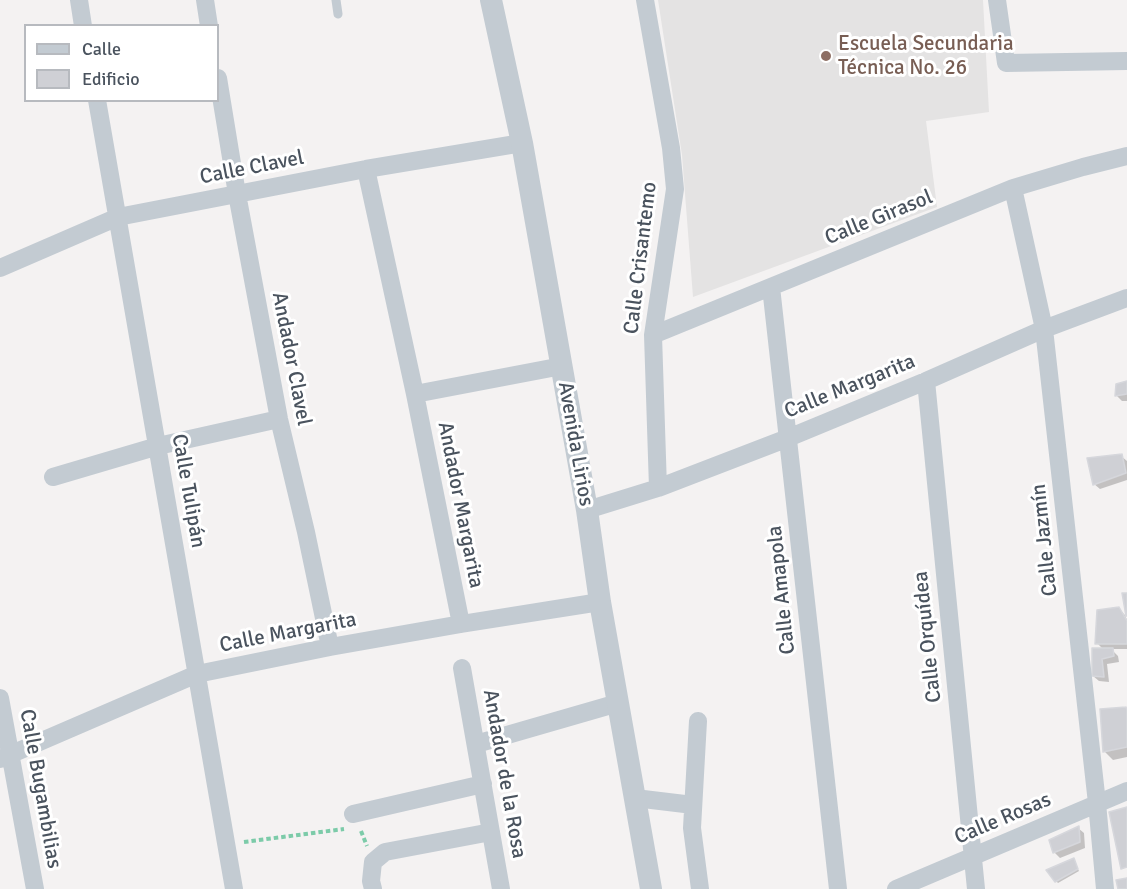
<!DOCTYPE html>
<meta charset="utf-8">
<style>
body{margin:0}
#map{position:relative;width:1127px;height:889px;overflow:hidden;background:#f4f2f2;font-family:Signika,sans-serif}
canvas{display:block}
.legend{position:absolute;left:24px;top:24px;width:195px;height:78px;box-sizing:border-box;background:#fff;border:2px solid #b7babf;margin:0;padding:8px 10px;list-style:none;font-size:18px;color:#4a535e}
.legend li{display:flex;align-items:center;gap:12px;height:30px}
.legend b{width:30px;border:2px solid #b7babf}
</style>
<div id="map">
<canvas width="1127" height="889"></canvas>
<ul class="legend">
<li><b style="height:8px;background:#c3cbd2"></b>Calle</li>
<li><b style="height:16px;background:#cfd0d5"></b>Edificio</li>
</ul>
</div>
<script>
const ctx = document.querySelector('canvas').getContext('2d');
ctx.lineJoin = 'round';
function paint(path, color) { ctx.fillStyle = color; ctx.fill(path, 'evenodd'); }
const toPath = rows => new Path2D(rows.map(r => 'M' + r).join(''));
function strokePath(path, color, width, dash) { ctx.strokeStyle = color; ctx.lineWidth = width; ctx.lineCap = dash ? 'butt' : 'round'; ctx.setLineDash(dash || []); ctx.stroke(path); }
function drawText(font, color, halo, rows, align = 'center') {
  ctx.font = font + ' Signika,sans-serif'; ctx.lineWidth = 6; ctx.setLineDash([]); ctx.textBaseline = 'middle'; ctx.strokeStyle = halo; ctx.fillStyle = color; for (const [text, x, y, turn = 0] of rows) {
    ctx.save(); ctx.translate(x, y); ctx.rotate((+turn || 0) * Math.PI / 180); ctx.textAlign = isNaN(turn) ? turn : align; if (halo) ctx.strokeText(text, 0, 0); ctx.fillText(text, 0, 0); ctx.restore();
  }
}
paint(toPath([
 [658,0,983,0,989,112,926,121,937,207,693,297,682,155]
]), '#e4e3e3');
paint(toPath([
 [1127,382,1127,401,1122,401,1117,396,1117,385],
 [1121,456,1127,461,1127,480,1100,489,1094,484],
 [1119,609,1125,615,1127,620,1127,649,1111,649,1118,656,1119,662,1107,664,1109,682,1099,681,1093,676,1104,650,1097,643],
 [1101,710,1127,711,1127,757,1113,760,1105,752],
 [1078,828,1084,833,1085,848,1060,858,1054,852],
 [1073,860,1079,871,1058,883,1056,881]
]), '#0003');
const building = toPath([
 [1127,381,1127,394,1115,396,1116,384,1127,381],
 [1122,454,1126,473,1093,485,1087,458,1122,454],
 [1122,593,1127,593,1127,616,1126,616,1122,593],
 [1119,607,1127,621,1127,644,1095,644,1097,610,1119,607],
 [1092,648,1113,648,1114,656,1102,659,1104,677,1092,676,1092,648],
 [1126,707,1127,710,1127,747,1103,752,1100,709,1126,707],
 [1127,807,1127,867,1121,869,1109,812,1127,807],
 [1079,826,1080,842,1053,853,1049,840,1079,826],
 [1074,858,1078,869,1055,882,1046,870,1074,858],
 [1127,878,1127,889,1118,889,1116,880,1127,878]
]);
paint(building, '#cfd0d5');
strokePath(building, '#d6d7dc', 1.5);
strokePath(toPath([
 [361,831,367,846],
 [244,842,344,829]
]), '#7ccba9', 4, [4.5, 3]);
strokePath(toPath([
 [336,0,338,14]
]), '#c3cbd2', 9);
strokePath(toPath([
 [79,0,83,26],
 [205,0,209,26],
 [645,0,671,148,675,189,653,335,658,488],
 [997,0,1006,63,1127,61],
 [218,78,237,194,279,419,306,532,330,647],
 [97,100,234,889],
 [366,169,415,394,461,624],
 [1013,188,1044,329,1097,803,1105,889],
 [0,268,118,217,366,169,522,143],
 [771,287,838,889],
 [653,335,1013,188,1083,167,1127,156],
 [926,381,976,889],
 [415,394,562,366],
 [53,477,158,446,279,419],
 [587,510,658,488,788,438,926,381,1044,329,1127,298],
 [462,668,501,889],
 [0,698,35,889],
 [698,721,692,828,700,889],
 [476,744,618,703],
 [0,759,197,674,330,647,461,624,600,602],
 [635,798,693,805],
 [353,814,483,784],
 [373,889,371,881,373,862,385,852,491,832],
 [896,889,1127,791]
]), '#c3cbd2', 18);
strokePath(toPath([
 [491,0,522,143,587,510,600,602,651,889]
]), '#c3cbd2', 22);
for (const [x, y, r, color] of [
 [826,56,6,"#8d6e63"]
]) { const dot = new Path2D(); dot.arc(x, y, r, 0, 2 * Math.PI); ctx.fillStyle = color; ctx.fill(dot); strokePath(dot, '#fff', 2); }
drawText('21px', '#785e54', '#fff', [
 ["Escuela Secundaria",838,44],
 ["Técnica No. 26",838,68]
], 'left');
drawText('21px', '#4a535e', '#fff', [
 ["Calle Clavel",252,168,-11],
 ["Calle Girasol",879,218,-22],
 ["Calle Crisantemo",641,258,-83],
 ["Andador Clavel",291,359,79],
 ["Calle Margarita",850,387,-22],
 ["Avenida Lirios",575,444,80],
 ["Calle Tulipán",188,491,80],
 ["Andador Margarita",460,505,79],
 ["Calle Jazmín",1045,540,-96],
 ["Calle Amapola",782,590,-96],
 ["Calle Margarita",288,633,-11],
 ["Calle Orquídea",928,637,-96],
 ["Andador de la Rosa",504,774,80],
 ["Calle Bugambilias",40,789,80],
 ["Calle Rosas",1003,819,-23]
]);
</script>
